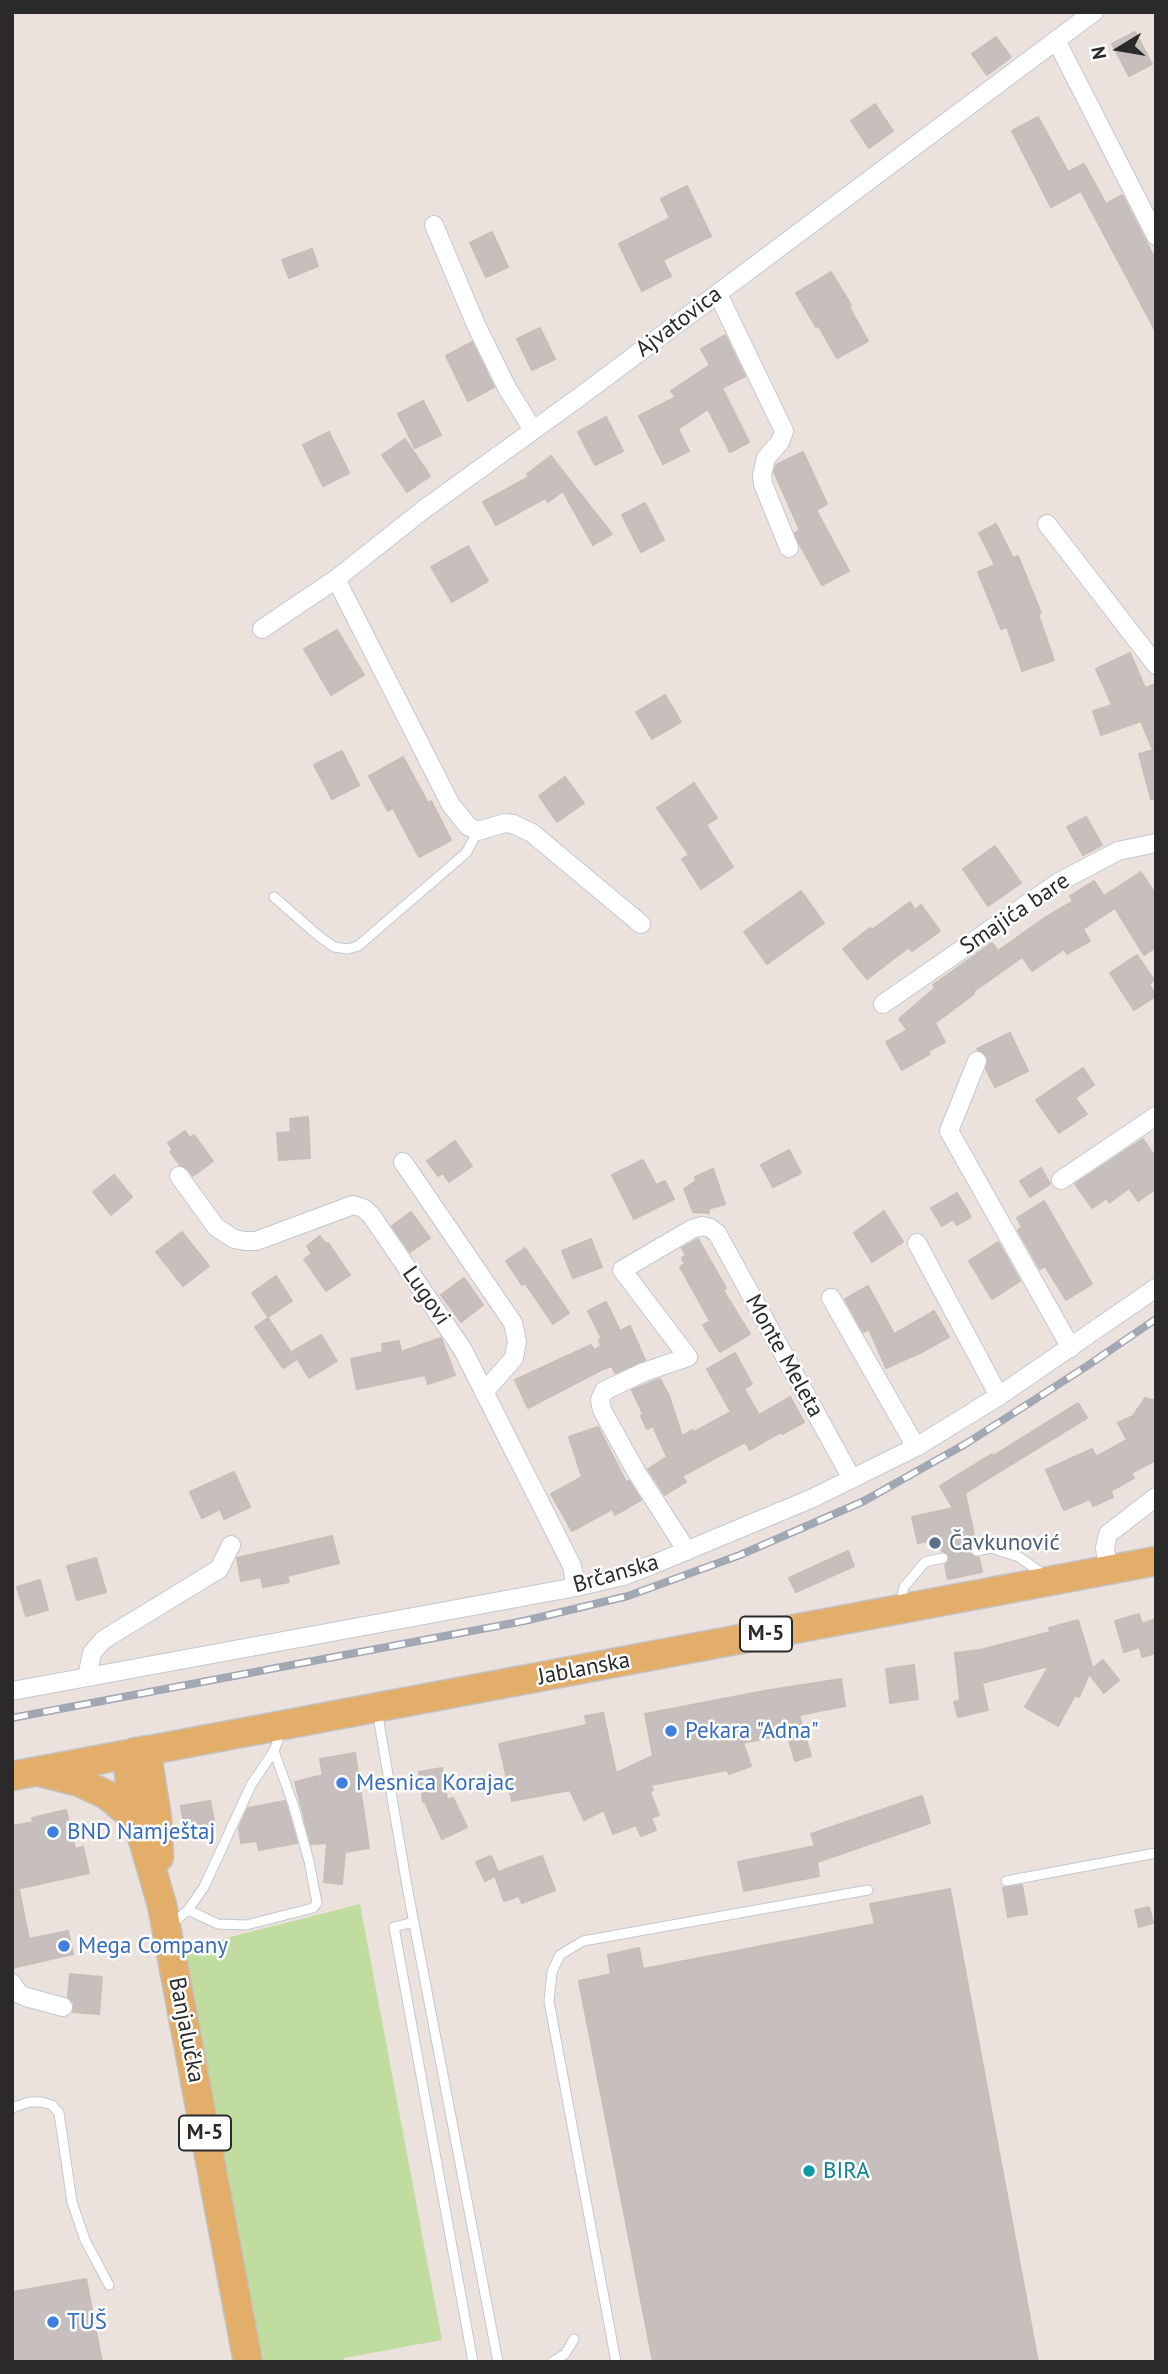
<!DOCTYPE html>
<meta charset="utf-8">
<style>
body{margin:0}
#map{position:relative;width:1168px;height:2374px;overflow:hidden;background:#ebe2de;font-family:"PT Sans",sans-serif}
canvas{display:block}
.frame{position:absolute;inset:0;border:14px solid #2a2a2a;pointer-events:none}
.north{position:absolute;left:1084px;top:14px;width:70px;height:70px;-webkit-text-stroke:5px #fff;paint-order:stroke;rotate:259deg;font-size:19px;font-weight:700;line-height:28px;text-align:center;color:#2a2a2a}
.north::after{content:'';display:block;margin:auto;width:24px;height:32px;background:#2a2a2a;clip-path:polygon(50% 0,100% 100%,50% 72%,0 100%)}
</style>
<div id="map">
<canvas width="1168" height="2374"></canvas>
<div class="frame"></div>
<div class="north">N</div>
</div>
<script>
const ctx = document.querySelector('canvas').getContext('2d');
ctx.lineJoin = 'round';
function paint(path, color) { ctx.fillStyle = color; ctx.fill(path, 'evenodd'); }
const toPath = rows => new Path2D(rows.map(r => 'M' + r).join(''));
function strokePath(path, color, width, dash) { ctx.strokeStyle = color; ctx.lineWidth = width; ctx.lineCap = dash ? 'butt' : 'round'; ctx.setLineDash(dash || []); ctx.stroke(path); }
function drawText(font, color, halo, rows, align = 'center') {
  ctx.font = font + ' "PT Sans",sans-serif'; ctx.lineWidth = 5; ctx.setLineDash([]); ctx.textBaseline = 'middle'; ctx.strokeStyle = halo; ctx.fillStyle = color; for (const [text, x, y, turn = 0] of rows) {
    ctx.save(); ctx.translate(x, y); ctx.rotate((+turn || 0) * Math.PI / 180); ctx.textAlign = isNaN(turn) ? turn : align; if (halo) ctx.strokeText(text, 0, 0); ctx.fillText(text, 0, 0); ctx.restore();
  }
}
paint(toPath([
 [360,1904,442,2340,344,2358,344,2362,248,2362,171,1952]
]), '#c1dc9f');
const building = toPath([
 [1135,32,1152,64,1129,76,1112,44,1135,32],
 [996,37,1011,57,987,75,972,54,996,37],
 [875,104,893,131,869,148,851,121,875,104],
 [1038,117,1068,172,1084,164,1106,204,1122,195,1156,261,1156,332,1081,191,1051,207,1012,131,1038,117],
 [687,186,711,236,663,260,671,276,642,291,619,244,670,218,661,199,687,186],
 [492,232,508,267,486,277,470,243,492,232],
 [312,249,318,266,289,278,282,260,312,249],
 [831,272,851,305,849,307,868,341,837,358,818,325,816,327,796,293,831,272],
 [540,328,555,359,532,370,517,339,540,328],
 [725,335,745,376,722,388,749,442,730,452,708,409,678,429,689,451,663,464,639,416,676,397,671,391,710,365,701,349,725,335],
 [472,342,494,387,468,401,446,356,472,342],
 [423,401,441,435,415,448,398,414,423,401],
 [606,417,623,451,595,465,578,432,606,417],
 [329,432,349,473,323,486,303,445,329,432],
 [405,439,430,476,407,492,382,455,405,439],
 [803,452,827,504,816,510,849,571,822,585,799,543,795,533,800,530,774,472,776,465,803,452],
 [551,456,561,469,612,534,593,545,563,491,548,502,545,498,496,525,483,502,529,477,527,474,551,456],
 [645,503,664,540,641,552,622,515,645,503],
 [996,524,1013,558,1018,556,1041,613,1038,614,1054,660,1022,671,1007,627,1001,629,978,572,995,565,979,533,996,524],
 [468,546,488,581,452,602,431,567,468,546],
 [337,630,364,675,331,695,304,649,337,630],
 [1130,653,1145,688,1156,684,1156,798,1151,799,1139,754,1153,750,1141,721,1101,735,1093,711,1112,705,1096,669,1130,653],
 [665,695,681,722,652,739,636,712,665,695],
 [342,751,359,785,332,799,314,765,342,751],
 [403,757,428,803,431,801,451,840,419,857,393,808,388,811,369,776,403,757],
 [565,777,584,803,557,822,539,796,565,777],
 [694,783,717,818,706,825,733,867,701,889,682,859,689,855,657,808,694,783],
 [1086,817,1102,845,1083,855,1067,827,1086,817],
 [995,846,1021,883,988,906,963,869,995,846],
 [1141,872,1156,895,1156,947,1144,955,1115,908,1083,929,1090,941,1067,954,1064,949,1032,971,1022,957,973,992,974,994,935,1023,945,1042,928,1051,930,1054,902,1070,886,1042,907,1030,899,1019,935,988,933,985,992,943,998,951,1046,917,1073,901,1070,896,1094,881,1104,896,1141,872],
 [801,891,824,923,767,964,744,932,801,891],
 [910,902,915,910,921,905,940,931,912,951,909,947,867,979,843,949,870,928,872,930,910,902],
 [1137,955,1154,980,1149,984,1156,996,1134,1010,1110,973,1137,955],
 [1010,1033,1028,1071,995,1087,986,1069,988,1060,986,1055,977,1049,1010,1033],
 [1083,1068,1094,1085,1075,1098,1087,1114,1059,1133,1036,1100,1083,1068],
 [308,1117,310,1158,279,1160,277,1133,291,1132,290,1119,308,1117],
 [185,1131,190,1138,194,1135,213,1161,193,1176,188,1169,180,1165,170,1152,173,1150,168,1143,185,1131],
 [1143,1139,1156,1158,1156,1189,1138,1201,1129,1188,1109,1203,1107,1198,1092,1208,1075,1184,1143,1139],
 [455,1141,472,1166,449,1182,443,1173,438,1176,427,1161,455,1141],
 [789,1150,801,1173,773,1187,761,1165,789,1150],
 [643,1160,656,1185,665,1181,674,1199,634,1219,612,1175,643,1160],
 [1041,1168,1050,1184,1030,1197,1020,1181,1041,1168],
 [713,1169,725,1204,708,1209,709,1213,693,1212,684,1189,696,1181,695,1177,713,1169],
 [114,1175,132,1197,111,1215,93,1192,114,1175],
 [957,1193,971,1217,957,1225,953,1219,942,1226,931,1208,957,1193],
 [1044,1201,1092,1284,1066,1300,1045,1266,1040,1269,1018,1230,1022,1227,1017,1218,1044,1201],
 [884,1211,903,1242,872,1262,854,1233,884,1211],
 [411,1212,430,1238,410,1252,392,1226,411,1212],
 [182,1232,209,1266,183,1286,156,1252,182,1232],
 [320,1236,326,1244,328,1243,350,1275,326,1291,304,1259,312,1254,307,1246,320,1236],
 [591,1239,602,1267,573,1278,562,1251,591,1239],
 [698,1239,726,1288,723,1290,750,1334,720,1352,703,1325,710,1321,680,1267,685,1264,682,1258,686,1255,682,1248,698,1239],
 [998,1242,1020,1281,992,1299,969,1261,998,1242],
 [525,1248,569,1313,553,1324,525,1283,522,1285,506,1261,525,1248],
 [276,1276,292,1301,268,1317,252,1293,276,1276],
 [464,1278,483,1305,461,1322,441,1295,464,1278],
 [868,1286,894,1334,934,1311,949,1337,924,1351,886,1368,869,1329,863,1332,845,1299,868,1286],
 [606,1302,620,1331,630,1326,645,1360,615,1373,612,1366,603,1369,528,1408,515,1380,591,1345,594,1350,601,1346,599,1340,602,1339,588,1311,606,1302],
 [268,1318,296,1360,283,1368,255,1327,268,1318],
 [321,1335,337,1361,309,1378,293,1351,321,1335],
 [441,1338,455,1375,428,1384,425,1375,357,1389,351,1359,383,1352,382,1344,399,1341,401,1352,441,1338],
 [735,1353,752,1384,744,1389,759,1415,790,1397,804,1422,782,1434,781,1432,750,1450,745,1442,682,1476,686,1482,665,1495,648,1469,667,1457,653,1426,647,1429,641,1416,643,1414,632,1390,660,1379,669,1396,682,1436,692,1430,694,1432,731,1412,707,1369,735,1353],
 [1145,1398,1156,1401,1156,1460,1131,1473,1134,1478,1111,1491,1113,1497,1093,1506,1090,1499,1064,1510,1046,1470,1092,1449,1096,1457,1127,1440,1118,1423,1133,1416,1145,1398],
 [1078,1403,1087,1418,965,1493,976,1544,972,1546,970,1552,972,1556,979,1558,982,1572,948,1579,945,1565,949,1561,949,1554,942,1551,939,1538,918,1543,912,1517,953,1508,940,1486,992,1454,993,1456,1078,1403],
 [598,1427,626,1482,629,1481,641,1500,615,1515,612,1509,572,1531,551,1494,582,1477,569,1437,598,1427],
 [234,1472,250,1507,224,1519,220,1509,202,1518,190,1492,234,1472],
 [332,1536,339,1563,287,1576,289,1582,263,1587,261,1577,241,1581,237,1558,332,1536],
 [848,1551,854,1566,796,1592,789,1578,848,1551],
 [96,1558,106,1592,77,1600,67,1566,96,1558],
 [40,1580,48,1610,26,1616,17,1587,40,1580],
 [1139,1614,1142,1624,1156,1619,1156,1653,1142,1657,1140,1647,1124,1652,1115,1621,1139,1614],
 [1078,1620,1092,1666,1091,1670,1103,1660,1119,1680,1104,1693,1089,1674,1079,1697,1075,1695,1058,1726,1025,1707,1049,1666,982,1683,988,1710,958,1717,954,1702,960,1700,955,1653,980,1650,1050,1632,1049,1628,1078,1620],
 [914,1665,918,1699,890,1703,886,1669,914,1665],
 [841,1679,845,1706,799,1715,811,1756,795,1761,787,1734,743,1743,751,1766,729,1774,727,1770,651,1785,653,1790,650,1792,659,1815,651,1818,656,1830,641,1836,636,1825,613,1834,604,1810,584,1820,570,1790,512,1801,499,1744,587,1725,585,1716,603,1713,616,1773,653,1756,645,1714,764,1691,841,1679],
 [355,1753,369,1848,345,1852,342,1884,324,1882,327,1843,311,1844,295,1782,323,1775,320,1759,355,1753],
 [442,1768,447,1800,453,1798,467,1827,442,1839,425,1802,423,1802,419,1772,442,1768],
 [922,1796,930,1823,817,1862,819,1876,744,1891,738,1862,815,1846,811,1834,922,1796],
 [210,1801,215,1826,185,1831,181,1806,210,1801],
 [285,1801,297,1843,259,1850,257,1841,241,1843,239,1828,248,1808,285,1801],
 [66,1810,75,1849,83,1847,89,1873,12,1890,12,1826,33,1822,32,1818,66,1810],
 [491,1856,498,1872,542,1856,555,1890,522,1903,519,1896,504,1901,495,1876,485,1881,476,1862,491,1856],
 [1022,1885,1027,1914,1008,1917,1003,1888,1022,1885],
 [950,1889,1038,2362,653,2362,579,1981,611,1974,608,1955,639,1948,643,1969,875,1924,870,1904,950,1889],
 [19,1890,29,1939,68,1931,73,1954,12,1968,12,1891,19,1890],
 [1149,1907,1153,1923,1139,1927,1135,1910,1149,1907],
 [70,1974,102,1977,99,2014,73,2012,74,2003,68,1997,70,1974],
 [86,2279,102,2362,12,2362,12,2292,86,2279]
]);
paint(building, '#c6bfbd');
strokePath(building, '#c6beb7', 2);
const lane = toPath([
 [274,897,320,937,334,947,348,949,358,946,466,853,478,831],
 [977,1551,991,1548,1019,1557,1046,1576],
 [900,1603,904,1587,925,1562,943,1558],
 [377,1710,408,1892,498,2362],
 [1006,1881,1156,1853],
 [188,1910,218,1924,246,1925,313,1908,317,1903,309,1861,293,1804,274,1751],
 [414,1922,394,1927,473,2362],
 [170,1925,188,1910,204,1887,251,1785,274,1751,282,1729],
 [12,2108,29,2102,41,2102,52,2105,59,2113,72,2202,85,2240,109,2285],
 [552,2362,565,2354,574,2339],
 [616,2362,549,2001,552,1972,560,1955,583,1941,868,1890]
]);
const street = toPath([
 [1056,40,1156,236],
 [434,225,476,325,507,388,533,430],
 [718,294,784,431,780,442,766,458,762,475,763,484,789,548],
 [1047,524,1156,665],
 [336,579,451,805,468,826,478,831,505,823,513,824,532,833,641,924],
 [262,629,336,579,423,510,578,398,1094,12],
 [883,1004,1059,882,1118,851,1156,843],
 [977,1061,949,1131,1071,1348],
 [403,1162,513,1323,517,1341,514,1358,485,1391],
 [179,1176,216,1227,234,1239,245,1241,256,1241,353,1205,363,1208,371,1215,463,1350,572,1566,576,1587],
 [1061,1180,1156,1116],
 [917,1243,999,1396],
 [831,1298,916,1447],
 [687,1551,637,1473,602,1410,600,1400,604,1391,644,1372,688,1357,622,1270,692,1229,702,1226,710,1228,717,1233,852,1479],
 [1108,1570,1105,1548,1108,1534,1156,1497],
 [87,1677,92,1653,103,1640,219,1569,231,1545],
 [12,1691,576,1587,623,1576,652,1565,813,1498,916,1447,999,1396,1156,1288],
 [12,1983,19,1994,26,1997,63,2007]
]);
const primary = toPath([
 [146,1750,157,1818,159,1857],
 [135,1752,129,1771,132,1802,162,1905,248,2362],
 [44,1773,79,1782,107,1795,137,1820],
 [12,1776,1156,1561]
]);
strokePath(lane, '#c2c8cf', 11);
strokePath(street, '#c2c8cf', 20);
strokePath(primary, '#c3c3c3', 31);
strokePath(lane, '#fff', 9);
strokePath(street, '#fff', 18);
strokePath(primary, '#e3ad6a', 28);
const rail = toPath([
 [12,1718,524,1621,628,1596,740,1555,864,1501,967,1443,1087,1366,1156,1319]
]);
strokePath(rail, '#a1a7b3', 8);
strokePath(rail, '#fff', 5, [16]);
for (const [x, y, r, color] of [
 [935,1543,7,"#5c6f8a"],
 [671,1731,7,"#3f7fe0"],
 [342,1783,7,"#3f7fe0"],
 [53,1832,7,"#3f7fe0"],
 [64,1946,7,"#3f7fe0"],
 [809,2171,7,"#0f9aa8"],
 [53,2322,7,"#3f7fe0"]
]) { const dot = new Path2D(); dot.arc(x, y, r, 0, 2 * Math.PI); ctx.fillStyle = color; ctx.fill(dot); strokePath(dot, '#fff', 2.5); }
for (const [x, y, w] of [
 [766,1634,52],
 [205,2133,52]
]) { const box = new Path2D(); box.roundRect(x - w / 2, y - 17.5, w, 35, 5); ctx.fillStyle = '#fff'; ctx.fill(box); strokePath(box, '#2a2a2a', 2); }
drawText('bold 21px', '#2a2a2a', null, [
 ["M-5",766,1634],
 ["M-5",205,2133]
]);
drawText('23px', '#2a2a2a', '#fff', [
 ["Ajvatovica",679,322,-37],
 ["Smajića bare",1015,914,-34],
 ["Lugovi",426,1296,55],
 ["Monte Meleta",784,1356,61],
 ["Brčanska",616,1574,-16],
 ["Jablanska",584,1669,-11],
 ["Banjalučka",186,2030,79]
]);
drawText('23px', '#4e5e75', '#fff', [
 ["Čavkunović",949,1543]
], 'left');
drawText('23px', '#366cbe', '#fff', [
 ["Pekara \"Adna\"",685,1731],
 ["Mesnica Korajac",356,1783],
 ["BND Namještaj",67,1832],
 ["Mega Company",78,1946],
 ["TUŠ",67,2322]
], 'left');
drawText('23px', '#0d838f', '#fff', [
 ["BIRA",823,2171]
], 'left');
</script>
